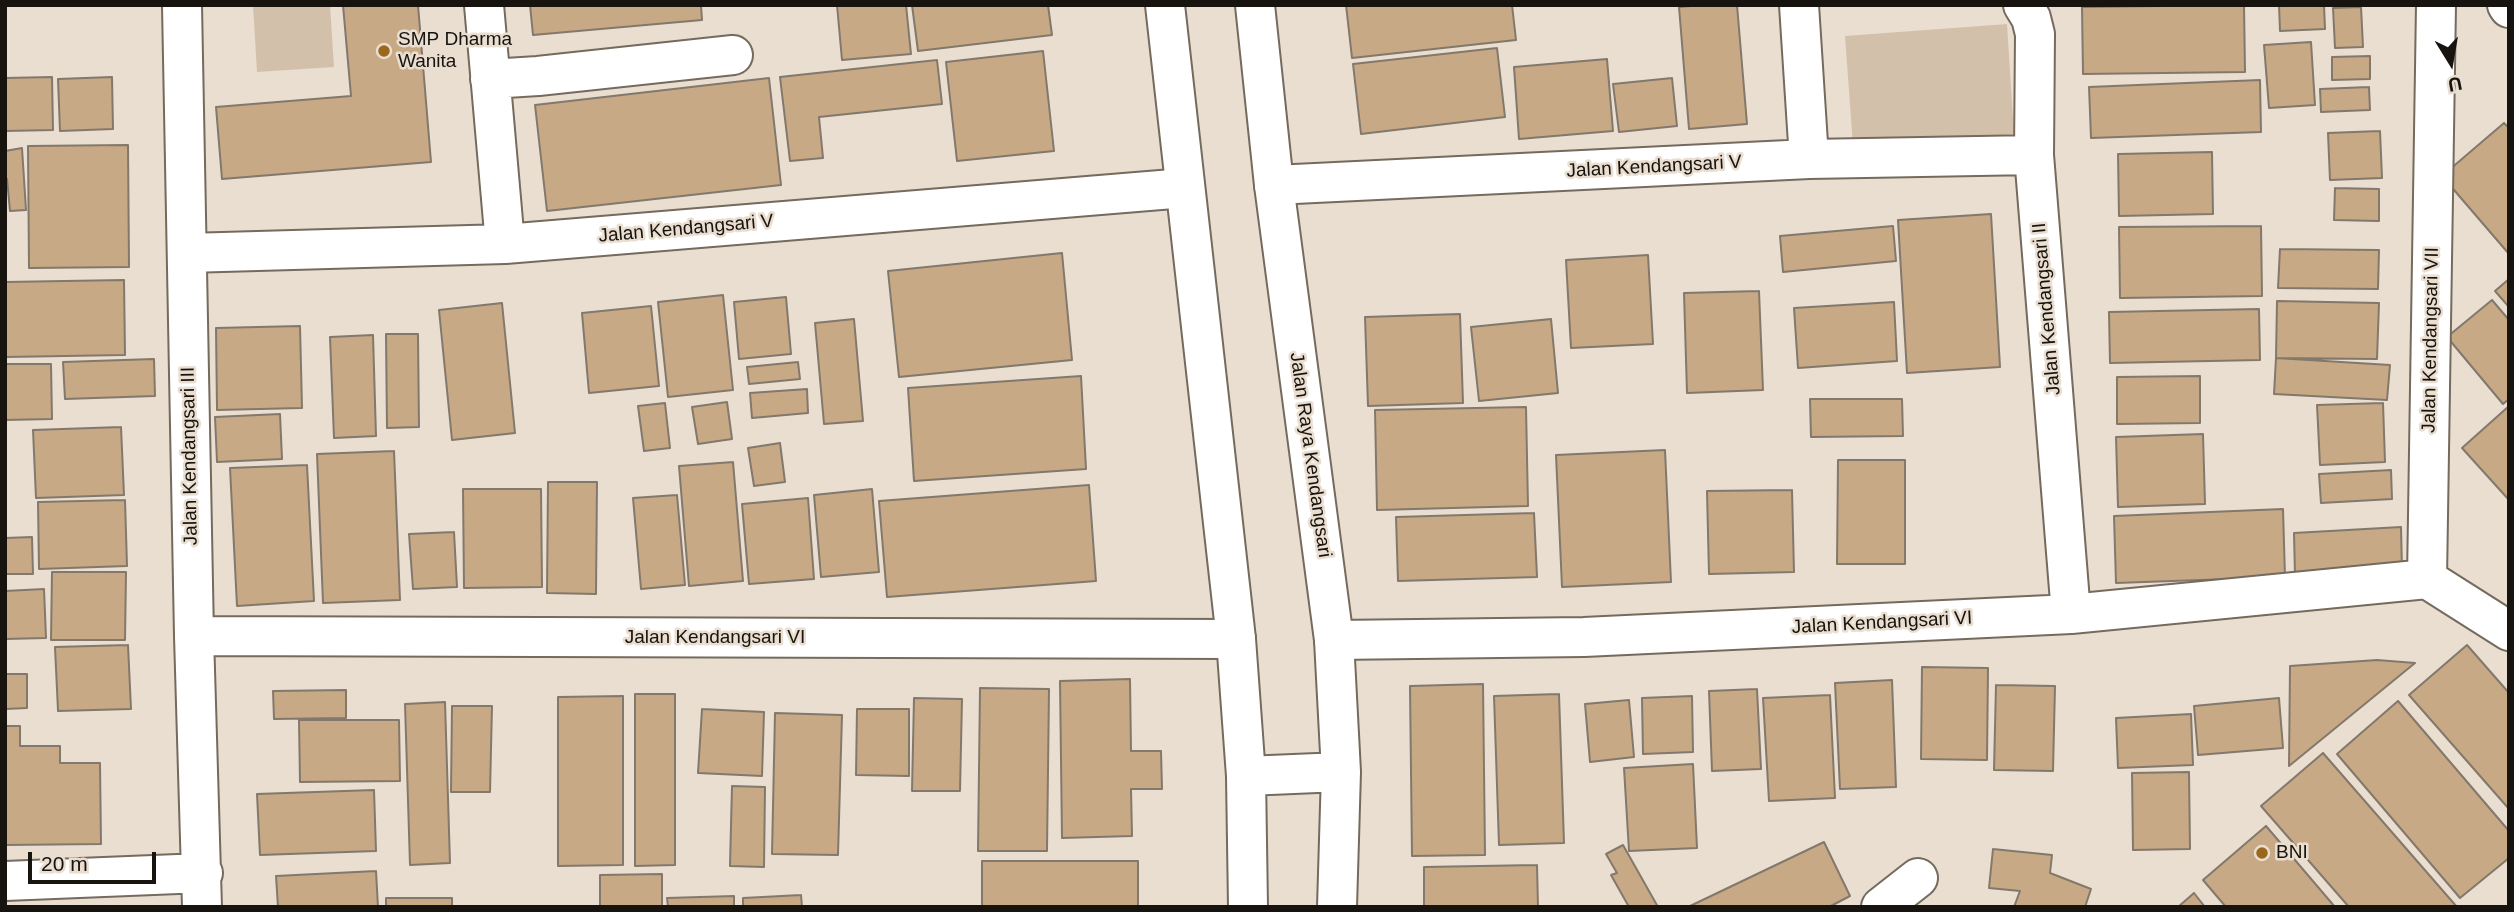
<!DOCTYPE html>
<style>
body{margin:0}
#map{position:relative;width:2514px;height:912px;overflow:hidden;background:#eaded0;font-family:Helvetica,sans-serif}
canvas{display:block}
.frame{position:absolute;inset:0;border:7px solid #17130e;pointer-events:none}
.north{position:absolute;left:2416px;top:28px;width:70px;height:70px;-webkit-text-stroke:5px #eaded0;paint-order:stroke;rotate:169deg;font-size:19px;font-weight:700;line-height:28px;text-align:center;color:#17130e}
.north::after{content:'';display:block;margin:auto;width:24px;height:32px;background:#17130e;clip-path:polygon(50% 0,100% 100%,50% 72%,0 100%)}
.scale{position:absolute;left:28px;top:852px;width:128px;height:32px;box-sizing:border-box;border:4px solid #17130e;border-top:0;padding-left:9px;font-size:21px;line-height:24px;white-space:nowrap;color:#17130e;-webkit-text-stroke:5px #eaded0;paint-order:stroke}
</style>
<div id="map">
<canvas width="2514" height="912"></canvas>
<div class="frame"></div>
<div class="north">U</div>
<div class="scale">20 m</div>
</div>
<script>
const ctx = document.querySelector('canvas').getContext('2d');
ctx.lineJoin = 'round';
function paint(path, color) { ctx.fillStyle = color; ctx.fill(path, 'evenodd'); }
const toPath = rows => new Path2D(rows.map(r => 'M' + r).join(''));
function strokePath(path, color, width, dash) { ctx.strokeStyle = color; ctx.lineWidth = width; ctx.lineCap = dash ? 'butt' : 'round'; ctx.setLineDash(dash || []); ctx.stroke(path); }
function drawText(font, color, halo, rows, align = 'center') {
  ctx.font = font + ' Helvetica,sans-serif'; ctx.lineWidth = 5; ctx.setLineDash([]); ctx.textBaseline = 'middle'; ctx.strokeStyle = halo; ctx.fillStyle = color; for (const [text, x, y, turn = 0] of rows) {
    ctx.save(); ctx.translate(x, y); ctx.rotate((+turn || 0) * Math.PI / 180); ctx.textAlign = isNaN(turn) ? turn : align; if (halo) ctx.strokeText(text, 0, 0); ctx.fillText(text, 0, 0); ctx.restore();
  }
}
paint(toPath([
 [253,5,330,5,334,67,257,72],
 [2007,24,2014,134,1853,146,1845,36]
]), '#d3c0ab');
const building = toPath([
 [343,5,418,5,431,162,222,179,216,107,351,96,343,5],
 [530,5,701,5,702,20,533,35,530,5],
 [837,5,906,5,911,54,842,60,837,5],
 [912,5,1048,5,1052,35,918,51,912,5],
 [1346,5,1512,5,1516,40,1352,58,1346,5],
 [1703,5,1737,5,1747,124,1689,129,1679,7,1703,5],
 [2244,5,2245,72,2083,74,2082,7,2244,5],
 [2279,5,2324,5,2325,29,2280,31,2279,5],
 [2361,7,2363,47,2335,48,2333,8,2361,7],
 [2311,42,2315,105,2269,108,2264,45,2311,42],
 [1497,48,1505,117,1361,134,1353,64,1497,48],
 [1043,51,1054,151,957,161,946,62,1043,51],
 [2370,56,2370,79,2332,80,2332,57,2370,56],
 [1607,59,1613,131,1519,139,1514,67,1607,59],
 [937,60,942,104,819,117,823,158,790,161,780,77,937,60],
 [52,77,53,130,5,131,5,78,52,77],
 [112,77,113,129,60,131,58,79,112,77],
 [769,78,781,185,547,211,535,105,769,78],
 [1672,78,1677,126,1619,132,1613,84,1672,78],
 [2260,80,2261,132,2091,138,2089,87,2260,80],
 [2369,87,2370,110,2321,112,2320,89,2369,87],
 [2504,123,2509,128,2509,254,2442,176,2504,123],
 [2380,131,2382,178,2330,180,2328,133,2380,131],
 [128,145,129,267,29,268,28,146,128,145],
 [22,148,26,210,10,211,7,179,5,179,5,151,22,148],
 [2212,152,2213,214,2119,216,2118,154,2212,152],
 [2335,188,2379,189,2379,221,2334,220,2335,188],
 [1991,214,2000,367,1907,373,1898,220,1991,214],
 [1893,226,1896,261,1783,272,1780,236,1893,226],
 [2261,226,2262,296,2120,298,2119,227,2261,226],
 [2280,249,2379,250,2378,289,2278,288,2280,249],
 [1062,253,1072,360,899,377,888,271,1062,253],
 [1648,255,1653,344,1571,348,1566,260,1648,255],
 [2509,279,2509,307,2495,291,2509,279],
 [124,280,125,355,5,357,5,282,124,280],
 [1759,291,1763,390,1687,393,1684,293,1759,291],
 [723,295,733,390,668,397,658,302,723,295],
 [786,297,791,354,739,359,734,302,786,297],
 [2492,300,2509,320,2509,399,2503,404,2447,337,2492,300],
 [2277,301,2379,303,2377,359,2276,358,2277,301],
 [1894,302,1897,361,1798,368,1794,308,1894,302],
 [502,303,515,433,452,440,439,310,502,303],
 [651,306,659,386,589,393,582,313,651,306],
 [2259,309,2260,360,2110,363,2109,312,2259,309],
 [1460,314,1463,403,1368,406,1365,317,1460,314],
 [854,319,863,421,824,424,815,323,854,319],
 [1551,319,1558,393,1479,401,1471,327,1551,319],
 [300,326,302,408,217,410,216,328,300,326],
 [386,334,418,334,419,427,387,428,386,334],
 [373,335,376,436,334,438,330,337,373,335],
 [2276,358,2390,365,2387,400,2274,394,2276,358],
 [154,359,155,396,65,399,63,362,154,359],
 [798,362,800,379,749,384,747,367,798,362],
 [5,364,51,364,52,419,5,420,5,364],
 [1081,376,1086,469,914,481,908,388,1081,376],
 [2200,376,2200,423,2117,424,2117,377,2200,376],
 [807,389,808,413,752,418,750,393,807,389],
 [1810,399,1902,399,1903,436,1811,437,1810,399],
 [727,402,732,439,698,444,692,407,727,402],
 [665,403,670,448,644,451,638,406,665,403],
 [2383,403,2385,462,2320,465,2317,405,2383,403],
 [2509,406,2509,500,2462,448,2509,406],
 [1526,407,1528,506,1377,510,1375,410,1526,407],
 [280,414,282,459,217,462,215,417,280,414],
 [121,427,124,495,36,498,33,430,121,427],
 [2203,434,2205,504,2118,507,2116,437,2203,434],
 [780,443,785,482,754,486,748,448,780,443],
 [1665,450,1671,582,1562,587,1556,455,1665,450],
 [394,451,400,600,323,603,317,454,394,451],
 [1838,460,1905,460,1905,564,1837,564,1838,460],
 [733,462,743,581,689,586,679,466,733,462],
 [307,465,314,601,237,606,230,468,307,465],
 [2391,470,2392,499,2321,503,2319,474,2391,470],
 [548,482,597,482,596,594,547,593,548,482],
 [1089,485,1096,581,887,597,879,501,1089,485],
 [463,489,541,489,542,587,464,588,463,489],
 [872,489,879,572,821,577,814,495,872,489],
 [1792,490,1794,572,1709,574,1707,491,1792,490],
 [677,495,685,585,641,589,633,498,677,495],
 [808,498,814,579,749,584,742,504,808,498],
 [125,500,127,566,39,569,38,502,125,500],
 [2283,509,2285,577,2116,583,2114,516,2283,509],
 [1534,513,1537,577,1398,581,1396,517,1534,513],
 [2401,527,2402,570,2295,576,2294,533,2401,527],
 [454,532,457,587,413,589,409,534,454,532],
 [32,537,33,574,5,574,5,538,32,537],
 [52,572,126,572,125,640,51,640,52,572],
 [44,589,46,638,5,639,5,591,44,589],
 [128,645,131,709,58,711,55,647,128,645],
 [2467,645,2509,693,2509,809,2409,695,2467,645],
 [2377,660,2415,663,2289,766,2290,666,2377,660],
 [1922,667,1988,668,1987,760,1921,759,1922,667],
 [5,674,27,674,27,708,5,709,5,674],
 [1130,679,1131,751,1161,751,1162,789,1131,789,1132,836,1062,838,1060,681,1130,679],
 [1892,680,1896,787,1840,789,1835,683,1892,680],
 [1483,684,1485,855,1412,856,1410,686,1483,684],
 [1996,685,2055,686,2053,771,1994,770,1996,685],
 [980,688,1049,689,1047,851,978,851,980,688],
 [1757,689,1761,769,1712,771,1709,691,1757,689],
 [346,690,346,718,274,719,273,691,346,690],
 [635,694,675,694,675,865,635,866,635,694],
 [1559,694,1564,843,1499,845,1494,696,1559,694],
 [1830,695,1835,798,1769,801,1763,698,1830,695],
 [623,696,623,865,558,866,558,697,623,696],
 [1692,696,1693,752,1643,754,1642,698,1692,696],
 [914,698,962,699,960,791,912,791,914,698],
 [2279,698,2283,748,2198,755,2194,706,2279,698],
 [1629,700,1634,757,1590,762,1585,704,1629,700],
 [2398,701,2509,831,2509,858,2460,898,2337,754,2398,701],
 [445,702,450,863,410,865,405,704,445,702],
 [452,706,492,706,490,792,451,792,452,706],
 [702,709,764,712,762,776,698,773,702,709],
 [857,709,909,709,909,776,856,775,857,709],
 [775,713,842,715,838,855,772,854,775,713],
 [2191,714,2193,765,2118,768,2116,718,2191,714],
 [299,720,399,720,400,781,300,782,299,720],
 [5,726,20,726,20,746,60,746,60,763,100,763,101,844,5,845,5,726],
 [2323,753,2457,907,2349,907,2261,806,2323,753],
 [1693,764,1697,848,1629,851,1624,768,1693,764],
 [2189,772,2190,849,2133,850,2132,773,2189,772],
 [732,786,765,787,764,867,730,866,732,786],
 [374,790,376,851,260,855,257,794,374,790],
 [2266,826,2335,907,2226,907,2203,880,2266,826],
 [1824,842,1850,896,1829,907,1688,907,1824,842],
 [1623,845,1658,907,1629,907,1611,875,1617,873,1606,854,1623,845],
 [1993,849,2052,855,2050,873,2091,889,2085,907,2014,907,2020,891,1989,888,1993,849],
 [982,861,1138,861,1138,907,982,907,982,861],
 [1537,865,1538,907,1424,907,1424,867,1537,865],
 [376,871,378,907,278,907,276,876,376,871],
 [662,874,662,907,600,907,600,875,662,874],
 [2194,893,2205,907,2178,907,2194,893],
 [801,895,802,907,743,907,743,898,801,895],
 [734,896,734,907,668,907,667,898,734,896],
 [386,898,452,898,452,907,386,907,386,898]
]);
paint(building, '#c7a985');
strokePath(building, '#83786c', 2);
const street = toPath([
 [182,5,194,636,202,907],
 [484,5,505,244],
 [1799,5,1809,159],
 [2023,5,2031,18,2035,34,2034,155,2071,614],
 [2436,5,2427,579,2509,631],
 [2507,5,2509,8],
 [490,79,538,76,733,55],
 [1274,185,1809,159,2034,155],
 [187,253,505,244,1185,188],
 [194,636,1236,639],
 [1334,640,1584,637,2071,614,2427,579],
 [5,881,203,873],
 [1881,907,1918,878]
]);
const secondary = toPath([
 [1165,5,1236,639,1246,776,1248,907],
 [1255,5,1274,185,1334,640,1341,772,1337,907],
 [1246,776,1341,772]
]);
strokePath(street, '#746a5d', 42);
strokePath(secondary, '#746a5d', 42);
strokePath(street, '#fff', 38);
strokePath(secondary, '#fff', 38);
for (const [x, y, r, color] of [
 [384,51,7,"#9a671d"],
 [2262,853,7,"#9a671d"]
]) { const dot = new Path2D(); dot.arc(x, y, r, 0, 2 * Math.PI); ctx.fillStyle = color; ctx.fill(dot); strokePath(dot, '#eaded0', 2.5); }
drawText('19px', '#17130e', '#eaded0', [
 ["SMP Dharma",398,40],
 ["Wanita",398,62],
 ["BNI",2276,853]
], 'left');
drawText('19px', '#17130e', '#eaded0', [
 ["Jalan Kendangsari V",1654,167,-3],
 ["Jalan Kendangsari V",686,229,-5],
 ["Jalan Kendangsari II",2047,309,-95],
 ["Jalan Kendangsari VII",2431,340,-89],
 ["Jalan Raya Kendangsari",1310,455,82],
 ["Jalan Kendangsari III",190,456,-91],
 ["Jalan Kendangsari VI",1882,623,-3],
 ["Jalan Kendangsari VI",715,638]
]);
</script>
